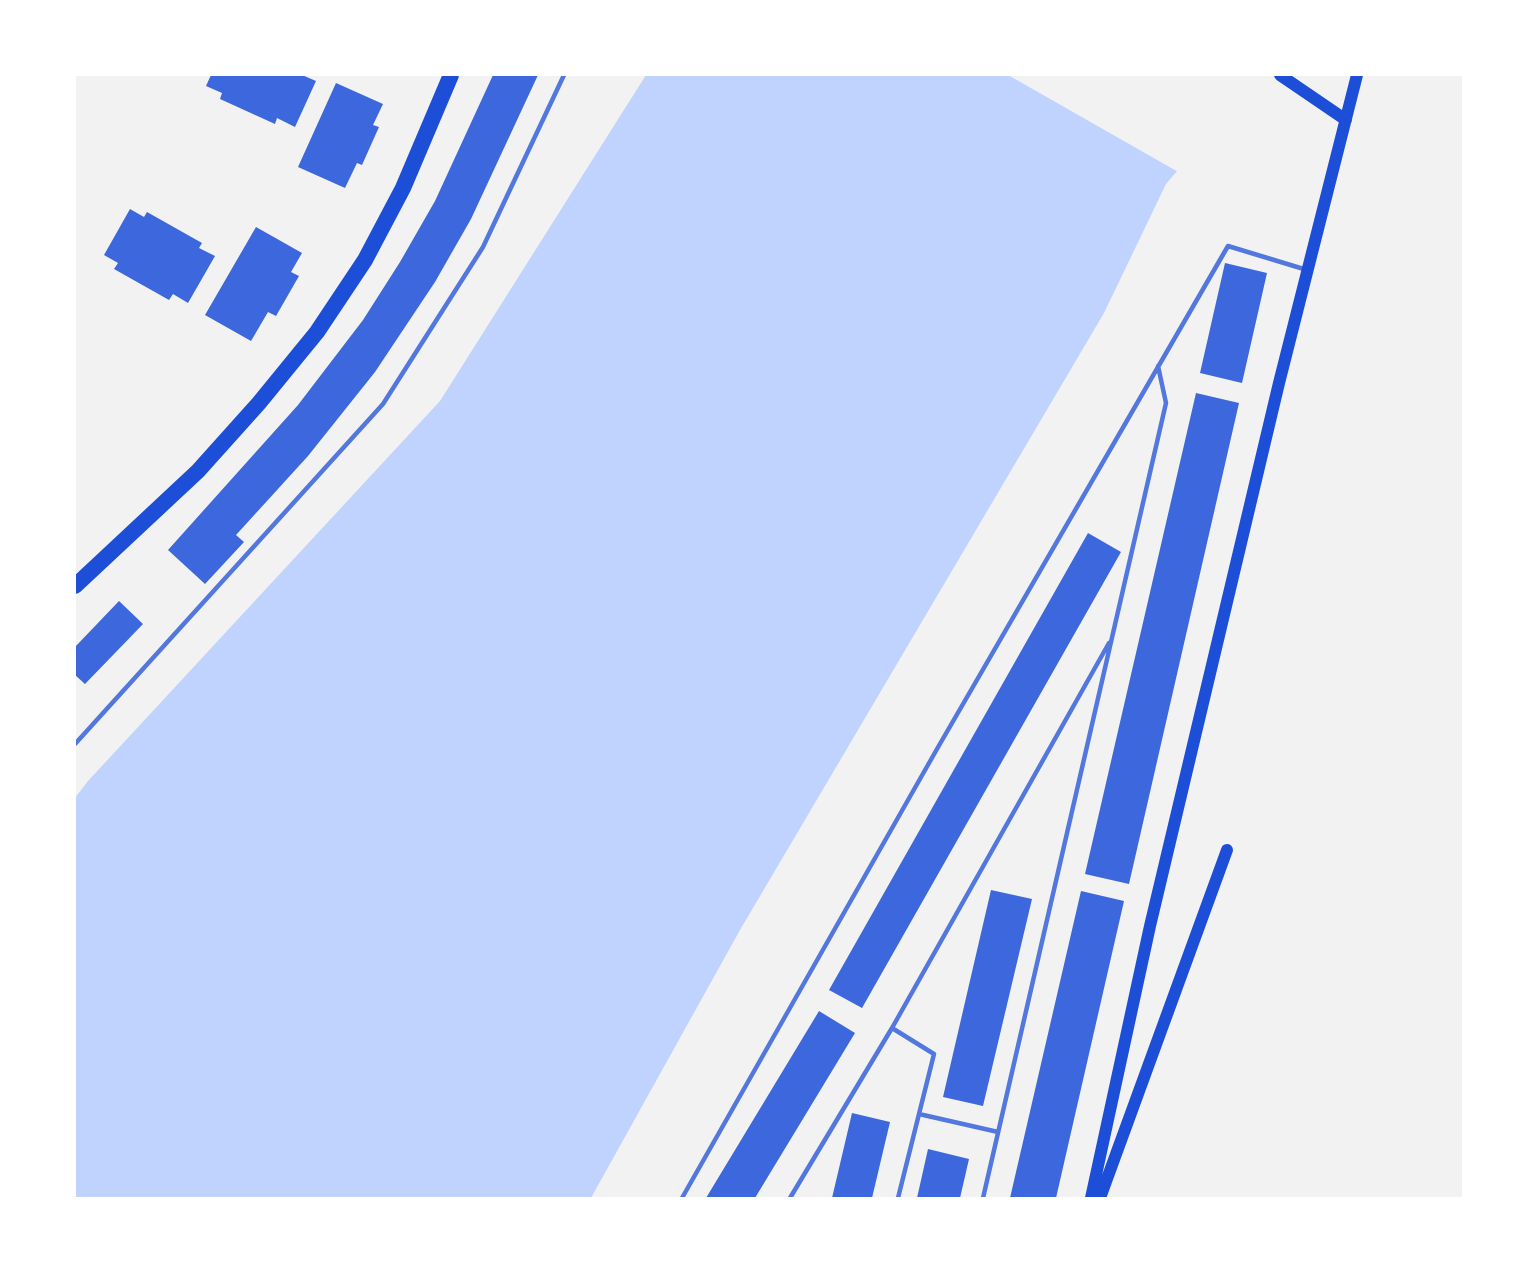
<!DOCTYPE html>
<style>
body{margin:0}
#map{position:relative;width:1538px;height:1273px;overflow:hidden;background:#f2f2f2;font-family:"PT Serif",serif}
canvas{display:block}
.frame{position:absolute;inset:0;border:76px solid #fff;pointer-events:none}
</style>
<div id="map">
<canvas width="1538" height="1273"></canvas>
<div class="frame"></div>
</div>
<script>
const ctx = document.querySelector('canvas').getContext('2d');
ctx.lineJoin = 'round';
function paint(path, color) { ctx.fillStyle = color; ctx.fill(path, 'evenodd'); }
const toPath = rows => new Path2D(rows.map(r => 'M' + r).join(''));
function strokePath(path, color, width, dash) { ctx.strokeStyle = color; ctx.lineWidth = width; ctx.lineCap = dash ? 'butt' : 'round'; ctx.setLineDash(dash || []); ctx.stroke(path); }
paint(toPath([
 [646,75,1250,75,1240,98,1166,184,1104,313,740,930,591,1198,75,1198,75,798,88,781,440,401]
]), '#bfd3fe');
paint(toPath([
 [1008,75,1253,75,1243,100,1180,173]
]), '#f2f2f2');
paint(toPath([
 [211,75,302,75,316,81,295,127,277,118,275,124,220,99,222,93,206,86],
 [493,75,538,75,471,219,435,282,375,372,308,456,236,535,244,542,205,584,168,550,298,405,363,320,400,262,435,201],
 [336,83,383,104,373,125,379,127,362,165,357,163,345,188,298,167],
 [130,209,144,217,147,212,202,243,199,248,215,256,188,303,173,294,169,300,114,269,118,263,104,255],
 [256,227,302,253,291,272,299,276,276,316,268,312,251,341,205,315],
 [1225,263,1267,273,1242,383,1200,373],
 [1196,393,1239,403,1129,884,1085,874],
 [1088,533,1121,552,862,1008,829,990],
 [119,601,143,624,85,684,75,675,75,647],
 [991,890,1032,899,983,1106,943,1097],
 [1081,891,1124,901,1056,1198,1010,1198],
 [819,1011,855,1033,755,1198,706,1198],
 [852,1113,890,1122,872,1198,832,1198],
 [928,1149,969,1159,960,1198,917,1198]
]), '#3d67dc');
strokePath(toPath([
 [75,744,383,404,483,247,564,75],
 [892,1028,934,1054,898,1198],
 [919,1114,998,1132],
 [682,1198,937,749,1228,246,1307,270],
 [790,1198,892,1028,1109,643],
 [983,1198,1166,403,1158,366]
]), '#5277de', 4.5);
strokePath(toPath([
 [1280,75,1346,120],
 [1091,1198,1150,926,1279,383,1357,75],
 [1100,1198,1227,850]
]), '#1d4ed8', 12);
strokePath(toPath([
 [75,586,198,471,259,403,317,332,365,260,403,188,451,75]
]), '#1d4ed8', 16);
</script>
